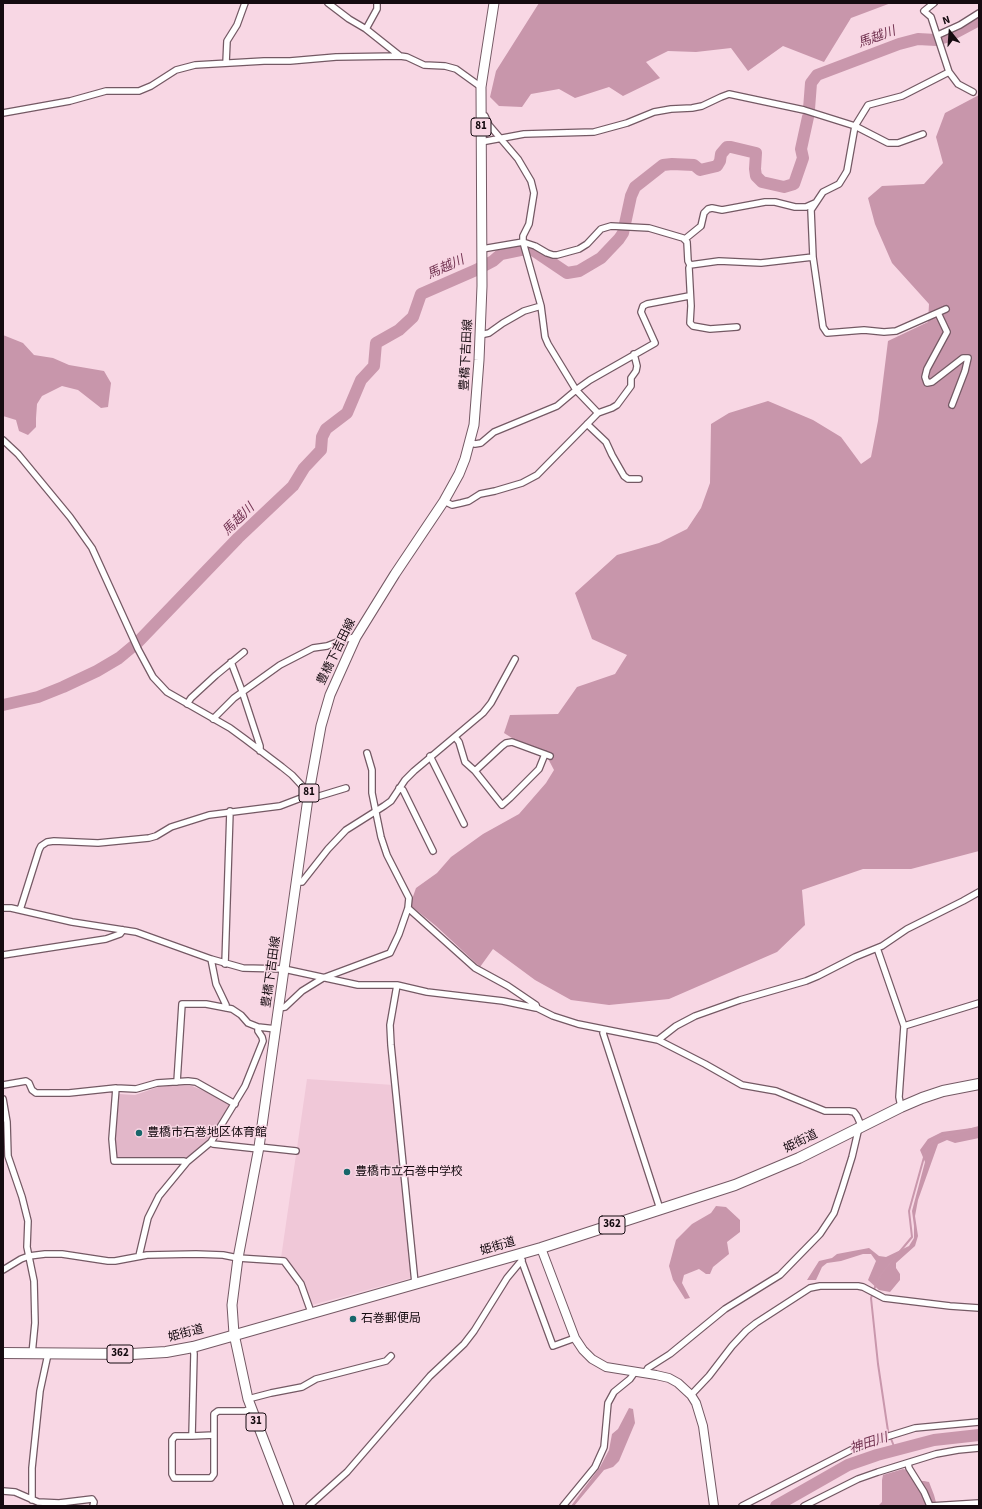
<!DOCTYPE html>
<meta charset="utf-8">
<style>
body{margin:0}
#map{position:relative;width:982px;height:1509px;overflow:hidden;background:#f8d7e4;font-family:"Source Sans 3",sans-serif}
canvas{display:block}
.frame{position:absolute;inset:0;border:4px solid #150b10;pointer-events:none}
.north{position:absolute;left:930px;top:12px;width:40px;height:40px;-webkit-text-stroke:3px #f8d7e4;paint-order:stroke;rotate:343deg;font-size:11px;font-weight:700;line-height:16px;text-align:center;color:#150b10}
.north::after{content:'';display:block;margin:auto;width:14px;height:18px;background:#150b10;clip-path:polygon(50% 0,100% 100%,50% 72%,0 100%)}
</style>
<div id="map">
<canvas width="982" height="1509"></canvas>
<div class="frame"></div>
<div class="north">N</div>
</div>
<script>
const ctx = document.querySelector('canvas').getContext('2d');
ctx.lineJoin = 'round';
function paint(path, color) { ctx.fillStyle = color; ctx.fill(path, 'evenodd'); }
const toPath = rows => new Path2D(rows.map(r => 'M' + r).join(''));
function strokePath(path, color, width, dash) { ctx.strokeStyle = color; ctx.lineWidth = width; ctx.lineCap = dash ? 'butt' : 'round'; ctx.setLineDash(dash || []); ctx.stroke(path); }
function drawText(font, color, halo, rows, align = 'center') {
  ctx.font = font + ' "Source Sans 3","Noto Sans JP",sans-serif'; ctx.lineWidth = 3; ctx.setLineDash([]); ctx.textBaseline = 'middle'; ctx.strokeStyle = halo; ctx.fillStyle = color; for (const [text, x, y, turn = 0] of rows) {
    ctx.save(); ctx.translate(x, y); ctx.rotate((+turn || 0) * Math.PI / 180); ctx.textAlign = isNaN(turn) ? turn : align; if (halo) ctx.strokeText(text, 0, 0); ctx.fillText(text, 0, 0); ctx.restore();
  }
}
paint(toPath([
 [307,1079,393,1085,411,1278,312,1305,304,1283,286,1259,281,1258]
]), '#f0c8d8');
paint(toPath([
 [178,1085,192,1086,209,1093,232,1107,208,1142,187,1159,115,1158,114,1139,119,1094,135,1095,158,1087]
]), '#e2b7c9');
paint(toPath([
 [539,3,891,3,851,18,824,62,783,46,748,71,731,48,696,52,668,51,646,62,660,78,623,96,609,87,575,98,559,89,531,94,522,107,499,106,490,97,496,71],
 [979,95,979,851,911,869,863,869,802,890,805,925,777,952,669,999,609,1005,571,1000,535,980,493,949,480,967,436,926,410,905,416,888,437,873,451,857,483,834,519,814,546,783,554,770,545,753,528,748,504,733,510,715,558,714,577,687,615,674,627,655,592,639,575,593,617,555,659,543,687,529,701,508,710,483,711,424,729,413,768,401,813,420,841,437,861,464,871,457,878,421,888,341,928,322,929,304,892,263,875,224,868,198,882,186,924,184,943,163,936,137,945,113],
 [3,335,23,343,34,355,53,358,69,365,104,371,111,383,108,407,101,408,78,390,62,386,42,396,37,404,36,418,36,427,28,435,19,431,16,420,3,416],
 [979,1127,979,1138,955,1143,947,1140,938,1144,918,1200,915,1216,918,1236,915,1246,896,1263,896,1268,900,1274,900,1280,890,1292,879,1290,868,1280,876,1261,871,1254,863,1254,841,1261,827,1263,822,1267,816,1280,807,1280,819,1261,832,1258,837,1254,869,1248,879,1256,886,1257,909,1246,914,1238,914,1226,912,1211,925,1162,920,1150,928,1139,942,1132],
 [716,1206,726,1207,740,1220,740,1232,727,1242,729,1254,713,1267,710,1274,706,1274,699,1269,684,1275,682,1283,690,1298,685,1299,673,1280,669,1266,676,1240,692,1224,711,1213],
 [629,1408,633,1409,635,1423,619,1461,613,1467,604,1470,574,1506,571,1506,600,1467,609,1450,612,1434,618,1429],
 [903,1469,907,1470,914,1481,924,1481,929,1482,934,1495,937,1506,878,1506,882,1502,882,1480,883,1475]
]), '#c896ab');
strokePath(toPath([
 [895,1449,888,1431,878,1364,871,1298,875,1287,881,1274,912,1237,909,1211,926,1150,931,1142,942,1137,979,1127]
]), '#c997ac', 2);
strokePath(toPath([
 [809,109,811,83,817,75,899,44,918,39,936,40,949,36,979,20],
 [3,705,38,697,63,687,97,671,119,658,137,643,238,538,293,486,304,468,321,450,322,437,326,429,347,413,361,380,374,366,376,343,399,330,413,317,421,294,476,270,493,261,501,254,530,248,567,273,579,271,601,258,619,239,623,233,631,196,635,187,663,165,672,164,694,165,700,170,717,166,720,161,721,154,727,147,731,147,756,153,755,169,756,176,762,182,784,187,794,184,803,158,801,149,808,117],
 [776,1506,848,1465,877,1455,934,1440,979,1435]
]), '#c997ac', 12);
const street = toPath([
 [328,3,349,19,366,29],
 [377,3,377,9,366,29,400,56],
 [934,3,924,11,931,17,949,72,958,84,973,92],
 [938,35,960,25,979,13],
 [226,63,227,41,237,25,245,3],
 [3,113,70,101,106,91,139,91,151,86,176,70,195,65,264,61,290,61,336,57,400,56,407,57,424,65,445,66,456,69,481,87],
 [481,115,485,116,489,125,518,159,531,181,534,193,529,224,523,236,523,242,541,306,545,337,548,344,576,390,598,413],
 [481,142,524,134,594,132,627,123,654,112,671,109,692,108,702,106,721,97,729,94,804,110,855,126,888,143,898,143,923,134],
 [685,239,701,226,704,213,708,209,712,208,722,210,765,202,775,202,795,207,806,207,815,203],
 [482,249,523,242,535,246,547,253,553,255,557,255,579,249,587,244,601,229,611,226,649,228,683,238,687,242,688,261,690,265,689,268,691,306,690,323,693,326,710,329,737,327],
 [813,257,823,327,827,333,864,330,884,332,896,331,946,309],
 [690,265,719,261,761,263,813,257,811,210,823,192,839,184,844,176,847,171,855,126,868,105,902,96,949,72],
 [938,313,947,332,927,369,925,377,927,383,932,382,963,358,968,358,965,371,952,405],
 [480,335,489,333,503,323,524,311,541,306],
 [587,424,606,442,612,455,624,476,628,479,639,479],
 [3,440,18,454,70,517,92,548,138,649,153,677,167,692,230,728,245,739,282,767,292,775,306,790,309,791],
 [470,443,475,444,481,443,494,432,557,406,576,390,590,380,655,343,641,312,643,306,647,304,689,296],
 [444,501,452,505,461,503,469,501,480,494,495,491,522,483,537,475,598,413,612,408,617,405,631,386,631,378,636,371,637,366,634,354],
 [231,662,242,691,260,746,260,751],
 [187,704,191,698,216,675,244,652],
 [213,719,234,698,280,665,313,648,327,646,345,639,356,637],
 [455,737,459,742,465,762,475,771,502,805,510,798,539,769,545,754],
 [430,756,464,824],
 [475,771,502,746,506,743,512,742,550,756],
 [399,788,403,790,433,851],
 [296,882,302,882,328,849,346,830,384,806,391,801,405,780,414,771,483,713,491,703,515,659],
 [3,908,11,908,72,922,136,932,211,959,243,968,284,969,358,985,397,985,427,992,503,1001,536,1008],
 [408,908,475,968,508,986,536,1005,537,1008,553,1016,578,1024,658,1040,705,1064,742,1085,776,1091,825,1111,849,1111,854,1112,857,1116,860,1123,852,1157,842,1189,834,1213,820,1234,780,1275,725,1309,670,1354,648,1368,645,1373],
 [20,910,39,850,41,846,47,842,54,841,98,843,149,838,156,836,171,827,209,815,280,806,301,798,313,798,346,788],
 [877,948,904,1026,899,1097,901,1107],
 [3,955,106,939,120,934,123,930],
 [211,959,216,984,226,1005,226,1008],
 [225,964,230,811],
 [397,985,390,1025,391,1045,415,1283],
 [279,1008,285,1007,302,991,323,978,390,953,399,934,408,908,409,898,387,855,381,837,372,793,372,770,367,753],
 [904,1026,979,1003],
 [604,1030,603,1033,660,1209],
 [658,1040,676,1026,695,1016,740,1000,806,981,818,976,855,957,882,946,907,929,963,901,979,892],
 [177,1082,182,1004,206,1004,232,1009,241,1015,248,1023,258,1027,276,1029],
 [3,1085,26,1081,29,1083,32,1090,36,1093,69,1093,116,1088,136,1089,157,1083,188,1081,196,1082,235,1104],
 [116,1088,112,1139,114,1161,184,1161,187,1162],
 [3,1099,7,1122,8,1156,22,1197,28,1221,27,1247,34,1281,35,1323,32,1354],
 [211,1142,213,1144,259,1149],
 [259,1147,296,1151],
 [139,1256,148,1218,159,1196,187,1162,211,1142,245,1086,263,1041,262,1037,258,1031,258,1027],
 [521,1259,553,1346,575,1338],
 [3,1270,21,1259,29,1256,45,1254,62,1254,108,1261,115,1261,147,1255,196,1254,223,1255,238,1258,284,1261,301,1284,311,1312],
 [193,1347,194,1354,192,1436,214,1435],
 [691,1395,709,1376,732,1346,746,1331,756,1323,810,1288,820,1286,858,1286,863,1287,884,1298,950,1306,979,1308],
 [248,1399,271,1393,302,1387,316,1379,386,1361,391,1356],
 [192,1436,175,1436,172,1440,172,1474,174,1478,211,1478,214,1474,214,1414,218,1411,245,1411,252,1409],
 [908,1463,909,1468,924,1492,930,1506],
 [3,1491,15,1492,38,1502,59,1503,92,1499,94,1502,93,1506],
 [32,1500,32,1468,40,1391,48,1354],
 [309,1506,347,1472,430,1376,464,1344,474,1331,507,1278,522,1260],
 [563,1506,595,1467,604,1447,608,1403,614,1392,630,1379,635,1372],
 [742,1506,851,1450,873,1441,915,1428,979,1422],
 [804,1506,858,1479,878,1472,936,1454,958,1450,979,1448],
 [930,1506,979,1503]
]);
const secondary = toPath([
 [541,1248,575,1338,583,1350,592,1359,606,1367,656,1375,669,1378,678,1383,691,1395,696,1403,703,1426,714,1506]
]);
const primary = toPath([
 [289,1506,248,1399,234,1334,232,1305,238,1258,259,1147,308,798,321,726,330,695,356,637,395,574,444,501,459,474,465,459,474,425,479,360,482,286,481,87,494,3]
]);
const highway = toPath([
 [3,1353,132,1354,166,1352,193,1347,541,1248,735,1185,799,1158,901,1107,922,1098,943,1091,979,1084]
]);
strokePath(street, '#745964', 8);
strokePath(secondary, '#745964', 10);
strokePath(primary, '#745964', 11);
strokePath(highway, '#745964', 12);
strokePath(street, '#fff', 5.5);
strokePath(secondary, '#fff', 8);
strokePath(primary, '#fff', 9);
strokePath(highway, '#fff', 10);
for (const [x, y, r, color] of [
 [139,1133,4,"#17666a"],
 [347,1172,4,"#17666a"],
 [353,1319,4,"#17666a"]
]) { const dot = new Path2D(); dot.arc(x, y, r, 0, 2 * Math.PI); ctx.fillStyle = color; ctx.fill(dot); strokePath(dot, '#f8d7e4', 1.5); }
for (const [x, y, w] of [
 [481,127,20],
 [309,793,20],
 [612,1225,26],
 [120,1354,26],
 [256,1422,20]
]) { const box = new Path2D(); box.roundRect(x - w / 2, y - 9, w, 18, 3); ctx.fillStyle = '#f8d7e4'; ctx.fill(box); strokePath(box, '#150b10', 1); }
drawText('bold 11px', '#150b10', null, [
 ["81",481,127],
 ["81",309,793],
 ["362",612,1225],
 ["362",120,1354],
 ["31",256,1422]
]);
drawText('12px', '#150b10', '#f8d7e4', [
 ["豊橋下吉田線",467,355,-87],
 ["豊橋下吉田線",337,652,-64],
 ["豊橋下吉田線",272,972,-82],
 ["姫街道",801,1142,-26],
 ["姫街道",498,1247,-16],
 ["姫街道",186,1334,-14]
]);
drawText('12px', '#150b10', '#f8d7e4', [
 ["豊橋市石巻地区体育館",147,1133],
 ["豊橋市立石巻中学校",355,1172],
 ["石巻郵便局",361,1319]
], 'left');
drawText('italic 13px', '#733452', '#f8d7e4', [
 ["馬越川",877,38,-20],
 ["馬越川",446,268,-24],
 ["馬越川",239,520,-45],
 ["神田川",869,1444,-18]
]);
</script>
